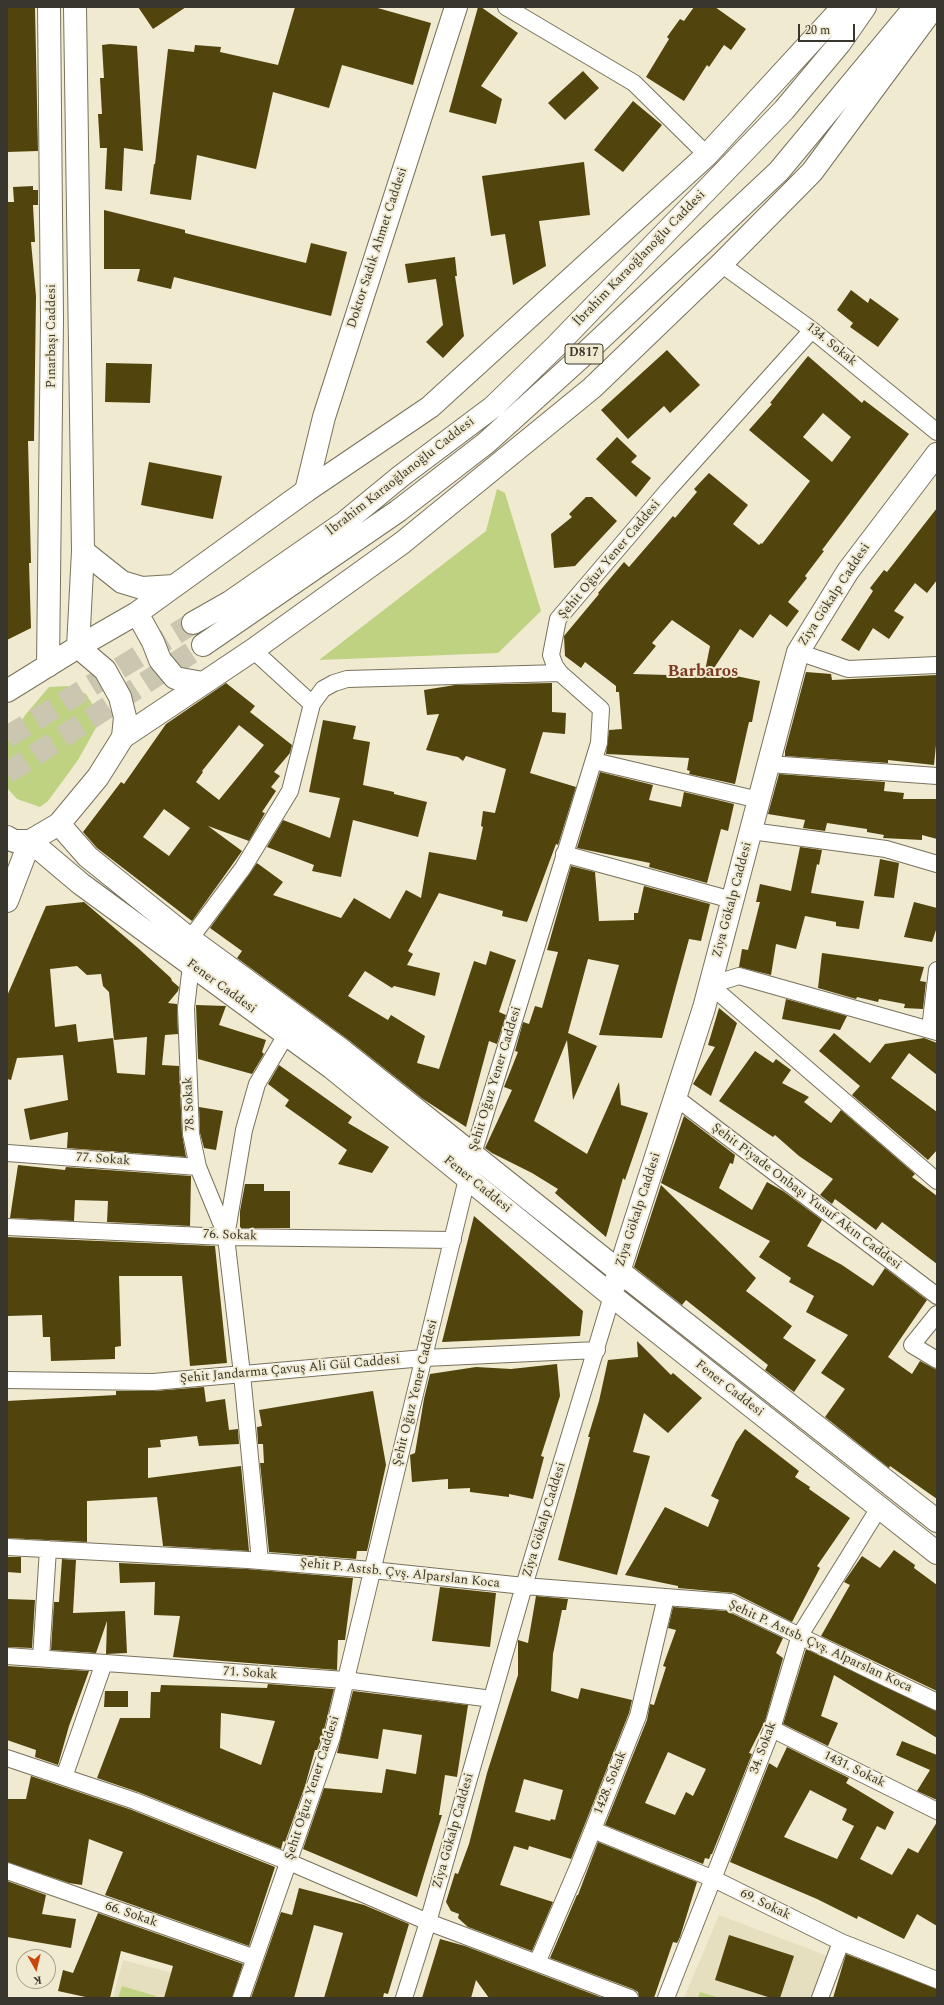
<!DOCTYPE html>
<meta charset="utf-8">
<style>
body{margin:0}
#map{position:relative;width:944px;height:2005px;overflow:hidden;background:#f0ead1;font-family:Spectral,serif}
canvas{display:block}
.frame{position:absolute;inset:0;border:8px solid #39362d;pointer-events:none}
.north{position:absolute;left:16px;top:1949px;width:40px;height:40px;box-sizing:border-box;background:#f0ead1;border:1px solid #a7a28f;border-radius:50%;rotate:172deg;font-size:11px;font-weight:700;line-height:16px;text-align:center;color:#39362d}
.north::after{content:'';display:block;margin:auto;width:14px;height:18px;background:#cb450a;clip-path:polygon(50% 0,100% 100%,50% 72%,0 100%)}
.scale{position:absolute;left:798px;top:24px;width:57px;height:18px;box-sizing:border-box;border:2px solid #39362d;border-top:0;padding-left:5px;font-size:12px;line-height:14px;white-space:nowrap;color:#39362d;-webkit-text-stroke:3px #f0ead1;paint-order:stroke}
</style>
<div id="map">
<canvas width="944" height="2005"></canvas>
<div class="frame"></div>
<div class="north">K</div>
<div class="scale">20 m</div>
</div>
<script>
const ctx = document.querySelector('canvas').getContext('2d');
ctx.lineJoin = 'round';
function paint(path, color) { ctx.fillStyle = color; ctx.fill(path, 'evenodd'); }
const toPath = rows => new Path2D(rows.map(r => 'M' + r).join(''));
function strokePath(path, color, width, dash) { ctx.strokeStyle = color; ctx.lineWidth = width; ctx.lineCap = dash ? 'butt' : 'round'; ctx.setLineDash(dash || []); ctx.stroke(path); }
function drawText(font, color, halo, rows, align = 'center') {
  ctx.font = font + ' Spectral,serif'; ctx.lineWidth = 4; ctx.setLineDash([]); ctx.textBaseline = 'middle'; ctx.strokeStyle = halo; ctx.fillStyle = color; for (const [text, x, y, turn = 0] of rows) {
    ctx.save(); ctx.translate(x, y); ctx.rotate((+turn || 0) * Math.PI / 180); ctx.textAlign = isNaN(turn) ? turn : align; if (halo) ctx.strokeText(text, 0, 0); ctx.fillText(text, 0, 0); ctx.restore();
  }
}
paint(toPath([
 [719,1915,828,1956,813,1998,684,1998],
 [123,1960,229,1988,226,1998,113,1998]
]), '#e6dfbf');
paint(toPath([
 [497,489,505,493,541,611,498,653,319,660,486,531],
 [67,686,86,694,94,707,97,726,78,760,48,801,40,807,17,799,7,788,7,742,26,714,49,687],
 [122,1986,156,1996,155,1998,118,1998],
 [700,1992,720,1998,698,1998]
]), '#bed282');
paint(toPath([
 [7,7,35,7,38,151,7,152],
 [138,7,186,7,153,29],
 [295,7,374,7,431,23,413,85,342,65,329,108,273,92,256,169,197,155,191,200,150,194,154,164,155,164,168,49,194,52,195,45,221,47,220,52,278,65],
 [478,7,481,7,518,33,481,86,502,99,496,124,449,112],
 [694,7,715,7,746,29,731,50,724,45,709,67,707,65,684,101,646,77,669,39,667,37,680,19,684,21],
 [110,44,137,46,143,151,124,148,122,191,105,189,107,148,100,148,98,114,102,114,100,78,104,78,102,45],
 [583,71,599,88,565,120,548,103],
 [633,101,662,125,623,172,594,150],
 [584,162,590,215,539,221,546,266,513,285,505,234,491,236,482,176],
 [33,186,33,190,38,190,38,205,33,205,35,242,31,242,36,296,34,441,28,441,31,563,29,563,31,628,7,640,7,202,14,202,13,187],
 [104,210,185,230,185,233,306,263,311,243,347,252,331,316,174,277,171,289,137,281,140,269,104,269],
 [455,257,457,276,455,276,464,336,443,358,426,342,443,325,436,279,408,283,405,264],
 [851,290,868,303,870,298,899,319,878,347,850,327,853,323,837,310],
 [667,350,700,385,670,413,664,406,628,439,601,410],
 [808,356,862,403,864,400,909,434,822,550,824,551,805,576,807,578,788,602,799,611,787,627,770,614,753,638,740,629,712,671,760,681,752,722,749,722,735,784,689,774,690,771,687,770,689,758,606,754,609,730,622,729,619,692,616,692,616,686,585,662,581,668,565,656,564,636,599,594,598,593,624,562,629,567,673,516,675,518,697,492,694,489,709,473,748,505,733,524,759,545,761,543,762,544,810,481,749,430,772,404,770,403],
 [823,413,851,437,832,462,803,437],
 [672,620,710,646,704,676,633,674,656,646,652,643],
 [106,363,152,364,150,403,105,402],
 [617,437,637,456,631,462,651,478,636,497,596,459],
 [149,462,222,476,213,519,141,505],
 [586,497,592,497,617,521,575,566,554,568,551,534,572,517,569,514],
 [937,508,937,580,927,593,915,583,894,611,904,617,889,639,873,628,859,651,841,640,873,591,870,588,884,570,887,572],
 [806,672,831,674,832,680,937,675,937,735,934,765,888,760,888,763,785,756,785,751],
 [226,683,255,706,250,712,292,745,290,753,274,772,280,776,271,787,276,791,262,812,265,813,249,841,208,826,242,851,192,921,97,848,83,832,121,782,124,784,166,724],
 [239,725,264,745,219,800,196,782,203,772,202,771],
 [164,809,190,828,169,856,143,837],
 [552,683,552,712,566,713,565,734,543,732,530,773,576,787,558,845,556,844,527,922,502,916,503,911,439,893,408,951,413,954,407,965,440,973,435,996,394,986,392,988,365,971,348,996,388,1020,391,1015,425,1036,417,1063,439,1069,474,961,486,965,490,951,516,960,499,1012,506,1015,497,1044,489,1041,466,1127,423,1099,350,1041,237,958,242,951,210,928,257,863,283,882,273,895,341,918,354,898,390,919,406,890,421,898,429,852,476,860,483,827,481,826,483,811,495,813,506,769,466,756,463,761,458,757,426,750,439,714,427,715,424,690,455,685],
 [323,720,356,726,353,739,370,742,363,785,394,792,394,794,427,802,418,837,353,820,341,877,312,871,314,865,267,847,283,820,330,838,340,798,309,792],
 [600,772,653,785,649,800,681,807,684,792,734,804,728,831,721,829,707,883,649,867,650,863,577,848],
 [779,774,885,782,884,791,904,793,903,799,937,799,937,839,922,835,922,840,883,838,884,835,867,832,867,829,827,823,825,831,803,828,805,820,768,814],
 [800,847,822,850,819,865,817,864,811,893,864,901,859,929,836,926,836,922,805,916,796,949,776,944,771,975,739,967,742,949,748,950,760,902,756,902,760,884,791,891],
 [880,859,899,863,894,898,874,896],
 [571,866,595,872,599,921,634,920,634,913,638,913,644,886,710,904,701,941,689,939,662,1038,599,1035,619,965,588,959,568,1033,597,1046,573,1100,567,1040,534,1121,587,1154,619,1082,621,1105,648,1113,625,1180,623,1178,606,1237,555,1193,558,1189,532,1173,492,1153,485,1148,512,1090,504,1087,518,1052,515,1051,523,1022,529,1024,535,1006,542,1008,558,952,547,950],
 [84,902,138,948,171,978,172,981,179,987,178,991,168,1003,177,1004,178,1034,165,1035,162,1065,179,1066,182,1134,186,1157,67,1148,68,1132,30,1140,24,1109,68,1100,63,1055,17,1058,11,1080,7,1079,7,996,46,906],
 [77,966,87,975,101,974,103,986,109,992,114,1040,147,1037,145,1075,117,1073,113,1038,78,1042,76,1024,55,1027,50,969],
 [914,902,937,908,937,927,932,942,904,937],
 [822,953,924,967,920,981,926,982,923,1009,904,1008,905,1004,879,999,878,1002,857,997,856,999,818,988],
 [786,999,847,1016,840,1030,782,1019],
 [196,1005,226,1006,219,1025,266,1040,262,1052,264,1054,252,1074,198,1059],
 [719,1008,737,1023,711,1096,693,1084,715,1047,708,1045],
 [834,1033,870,1063,885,1044,924,1038,937,1043,937,1075,909,1053,891,1078,937,1112,937,1150,928,1160,852,1095,860,1086,819,1051],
 [755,1051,773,1063,776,1059,791,1070,782,1083,809,1097,804,1102,831,1123,841,1110,915,1174,912,1177,937,1196,937,1264,882,1222,876,1230,835,1199,832,1204,820,1195,833,1179,799,1156,775,1135,773,1137,719,1101],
 [279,1065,352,1117,348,1123,389,1147,372,1173,338,1164,347,1150,285,1106,289,1100,268,1084],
 [199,1107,223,1111,216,1150,204,1148,200,1133],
 [684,1116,735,1155,733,1164,730,1163,719,1188,752,1210,767,1182,783,1191,822,1220,807,1246,842,1265,873,1286,885,1268,927,1300,888,1357,912,1374,920,1361,937,1370,937,1499,890,1466,889,1468,825,1417,845,1389,821,1373,848,1335,806,1312,814,1296,789,1282,791,1278,759,1257,770,1241,661,1183],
 [18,1165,65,1170,66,1167,191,1176,190,1226,107,1222,108,1201,75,1200,74,1221,10,1218],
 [245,1184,264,1184,264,1191,290,1191,290,1228,240,1228,240,1211],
 [661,1185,756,1278,746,1291,792,1326,783,1338,816,1360,794,1392,765,1370,768,1365,686,1300,682,1305,634,1267],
 [474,1216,583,1311,580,1336,442,1342],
 [7,1237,215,1246,227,1363,190,1366,182,1276,119,1276,121,1346,115,1347,115,1359,51,1361,50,1337,43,1337,42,1315,7,1316],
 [637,1341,671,1375,673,1373,702,1398,668,1433,644,1413,633,1452,650,1456,617,1575,558,1560,590,1437,588,1437,599,1401,608,1360,638,1357],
 [557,1364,560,1396,541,1456,544,1457,533,1499,509,1494,509,1497,470,1492,470,1488,448,1489,448,1479,412,1482,410,1455,415,1453,424,1399,430,1374,476,1367,511,1369],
 [204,1387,206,1402,225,1399,229,1430,238,1429,239,1444,199,1446,197,1436,160,1440,161,1447,148,1448,148,1478,241,1466,249,1551,163,1546,157,1497,87,1501,87,1542,7,1538,7,1401,116,1395,116,1391,154,1391],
 [373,1391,386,1465,367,1551,357,1551,356,1559,269,1552,260,1463,264,1463,263,1444,258,1444,257,1427,262,1426,259,1410],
 [745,1429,799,1471,795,1477,810,1487,809,1489,850,1518,817,1566,820,1568,792,1622,734,1593,678,1588,678,1586,625,1575,665,1507,708,1527,719,1500,711,1496,736,1442],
 [894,1550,915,1565,914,1568,937,1585,937,1691,821,1636,850,1585,844,1582,862,1556,880,1568],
 [7,1557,21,1557,21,1573,7,1572],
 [62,1559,76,1560,73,1613,125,1611,127,1653,106,1654,107,1621,96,1653,51,1650,54,1602,59,1602],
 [119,1563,247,1569,353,1578,345,1640,338,1640,337,1670,173,1657,180,1616,154,1615,155,1582,120,1583],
 [440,1587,496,1593,490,1647,432,1641],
 [536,1596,568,1599,566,1610,562,1610,553,1654,551,1691,578,1699,581,1688,632,1700,629,1713,571,1859,529,1846,528,1850,514,1846,500,1885,553,1902,532,1951,468,1927,458,1918,459,1914,451,1911,446,1902,455,1873,458,1874,469,1844,487,1773,518,1675,518,1640,528,1643],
 [524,1779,563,1790,555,1820,551,1819,550,1821,515,1812],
 [7,1599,35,1600,32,1648,7,1647],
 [673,1607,727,1611,783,1638,776,1653,783,1658,765,1721,749,1753,752,1754,712,1854,711,1854,709,1859,705,1858,703,1864,605,1825,647,1720,650,1704,654,1705,666,1667,663,1666,676,1630,668,1628],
 [668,1752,706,1769,693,1796,686,1792,675,1815,645,1803],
 [806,1649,937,1711,937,1738,834,1675,821,1716,838,1723,828,1746,783,1724],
 [7,1666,89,1671,69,1726,58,1765,35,1757,36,1750,7,1740],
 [268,1684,334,1689,323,1734,317,1750,315,1750,305,1786,285,1842,283,1841,281,1849,138,1792,97,1778,120,1718,150,1718,151,1692,160,1692,161,1685,267,1688],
 [221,1713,275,1721,261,1765,220,1748],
 [105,1691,128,1691,128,1707,104,1707],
 [353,1691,468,1705,457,1777,445,1775,439,1815,442,1815,417,1897,303,1849,324,1788,382,1793,386,1769,416,1774,422,1735,383,1729,378,1759,337,1753],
 [902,1741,937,1755,937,1800,917,1791,930,1770,896,1755],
 [787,1747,849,1778,846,1783,894,1812,885,1830,877,1826,860,1859,892,1875,908,1848,918,1853,937,1822,937,1926,917,1914,904,1939,858,1916,857,1919,817,1899,730,1862,769,1763,777,1768],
 [810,1790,847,1809,842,1820,854,1826,837,1859,784,1837],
 [31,1776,132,1810,275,1867,249,1946,105,1895,123,1852,89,1839,82,1885,69,1883,7,1862,7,1799,26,1799],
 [598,1842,697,1882,680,1937,677,1943,673,1942,654,1998,639,1998,638,1992,633,1989,550,1958,577,1895,578,1895],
 [7,1881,46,1895,42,1914,76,1919,71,1948,7,1937],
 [299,1888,364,1905,409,1924,388,1994,384,1993,383,1998,324,1998,343,1933,314,1925,294,1998,251,1998,281,1912,292,1915],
 [98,1913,243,1964,232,1998,164,1998,173,1966,121,1951,110,1998,90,1998,58,1991,63,1970,73,1973],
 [729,1935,794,1956,780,1998,771,1998,715,1980],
 [440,1939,465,1946,603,1998,489,1998,476,1980,471,1998,422,1998],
 [846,1954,937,1989,937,1998,833,1998]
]), '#51440c');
strokePath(toPath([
 [7,737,193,623],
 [7,773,203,645]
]), '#cbc6b0', 22, [22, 11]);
const street = toPath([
 [506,7,634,83,707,155],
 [721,264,812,330,937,432],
 [253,650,312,704],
 [798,652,848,669,937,665],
 [594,761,759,800],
 [769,764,937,776],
 [751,831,886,849,937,864],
 [564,854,732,900],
 [190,939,243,868,290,791,312,704,323,689,334,683,347,679,560,673],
 [191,965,186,1008,191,1134,198,1167,226,1235],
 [710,985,937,1181],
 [710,985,739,976,937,1032],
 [930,1029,937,970],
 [675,1097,937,1296],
 [7,1153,198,1167],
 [7,1227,226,1237,453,1240],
 [937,1314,912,1345,937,1360],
 [7,1380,153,1382,424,1358,597,1350],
 [7,1547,248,1560,372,1570,524,1586,730,1602,882,1676,937,1702],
 [260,1561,242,1374,226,1237,244,1130,257,1084,286,1035],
 [7,1656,345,1680,492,1699],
 [41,1658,48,1549],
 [772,1729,937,1811],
 [7,1758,135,1801,289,1862,428,1922,630,1998],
 [64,1777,104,1663],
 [593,1830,714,1879,841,1942,937,1980],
 [7,1871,255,1958],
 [537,1963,578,1867,638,1716,666,1597],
 [241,1998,332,1737,473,1154,599,743,601,709,560,673,555,666,551,655,558,619,668,490,812,330],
 [404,1998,428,1922,524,1586,612,1296],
 [666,1998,772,1729,800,1635,879,1508],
 [820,1998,841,1942]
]);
const secondary = toPath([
 [75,7,83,551,78,647],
 [306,491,324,417,456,7],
 [48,666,52,318,49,7],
 [7,691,78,647,105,670,120,697,125,717,123,737,98,777,59,824,30,841,7,901],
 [59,824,88,857,190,939,343,1051,619,1271,937,1521],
 [7,837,14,841,30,841,81,884,332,1068,612,1296,937,1553],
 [615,1284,704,1008,798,652,848,571,937,454]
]);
const highway = toPath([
 [83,551,122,582,142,588,174,586],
 [137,613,153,642,160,660,175,678,203,683],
 [193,623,230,602,345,522,401,476,493,407,556,346,784,110,840,43,865,7],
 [203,645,398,511,486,443,579,359,779,171,915,7],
 [78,647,137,613,306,491,430,407,707,155,843,7],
 [123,737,253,650,402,543,592,388,721,264,812,172,934,7]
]);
strokePath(street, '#78725c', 18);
strokePath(secondary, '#78725c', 24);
strokePath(highway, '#78725c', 24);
strokePath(street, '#fff', 16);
strokePath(secondary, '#fff', 22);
strokePath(highway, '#fff', 22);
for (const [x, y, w] of [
 [584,354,38]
]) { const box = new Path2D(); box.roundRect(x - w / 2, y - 10, w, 20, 3); ctx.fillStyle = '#f0ead1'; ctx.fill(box); strokePath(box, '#39362d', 1); }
drawText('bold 12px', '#39362d', null, [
 ["D817",584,354]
]);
drawText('13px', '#39362d', '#f0ead1', [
 ["Doktor Sadık Ahmet Caddesi",378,248,-72],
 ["İbrahim Karaoğlanoğlu Caddesi",640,259,-46],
 ["Pınarbaşı Caddesi",52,336,-90],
 ["134. Sokak",831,345,39],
 ["İbrahim Karaoğlanoğlu Caddesi",401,477,-38],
 ["Şehit Oğuz Yener Caddesi",610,560,-50],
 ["Ziya Gökalp Caddesi",835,595,-57],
 ["Ziya Gökalp Caddesi",733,900,-75],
 ["Fener Caddesi",221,987,36],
 ["Şehit Oğuz Yener Caddesi",496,1079,-73],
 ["78. Sokak",190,1104,-93],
 ["77. Sokak",103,1160,4],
 ["Fener Caddesi",477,1185,39],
 ["Şehit Piyade Onbaşı Yusuf Akın Caddesi",806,1197,37],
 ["Ziya Gökalp Caddesi",639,1210,-72],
 ["76. Sokak",230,1236,2],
 ["Şehit Jandarma Çavuş Ali Gül Caddesi",290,1370,-5],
 ["Fener Caddesi",729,1389,38],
 ["Şehit Oğuz Yener Caddesi",416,1393,-76],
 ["Ziya Gökalp Caddesi",545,1520,-73],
 ["Şehit P. Astsb. Çvş. Alparslan Koca",400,1574,6],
 ["Şehit P. Astsb. Çvş. Alparslan Koca",820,1647,25],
 ["71. Sokak",250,1674,4],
 ["34. Sokak",764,1748,-70],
 ["1431. Sokak",854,1770,26],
 ["1428. Sokak",611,1783,-68],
 ["Şehit Oğuz Yener Caddesi",313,1788,-72],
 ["Ziya Gökalp Caddesi",454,1831,-74],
 ["69. Sokak",765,1905,26],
 ["66. Sokak",131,1915,19]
]);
drawText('bold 17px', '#7c3922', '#f0ead1', [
 ["Barbaros",703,673]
]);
</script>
